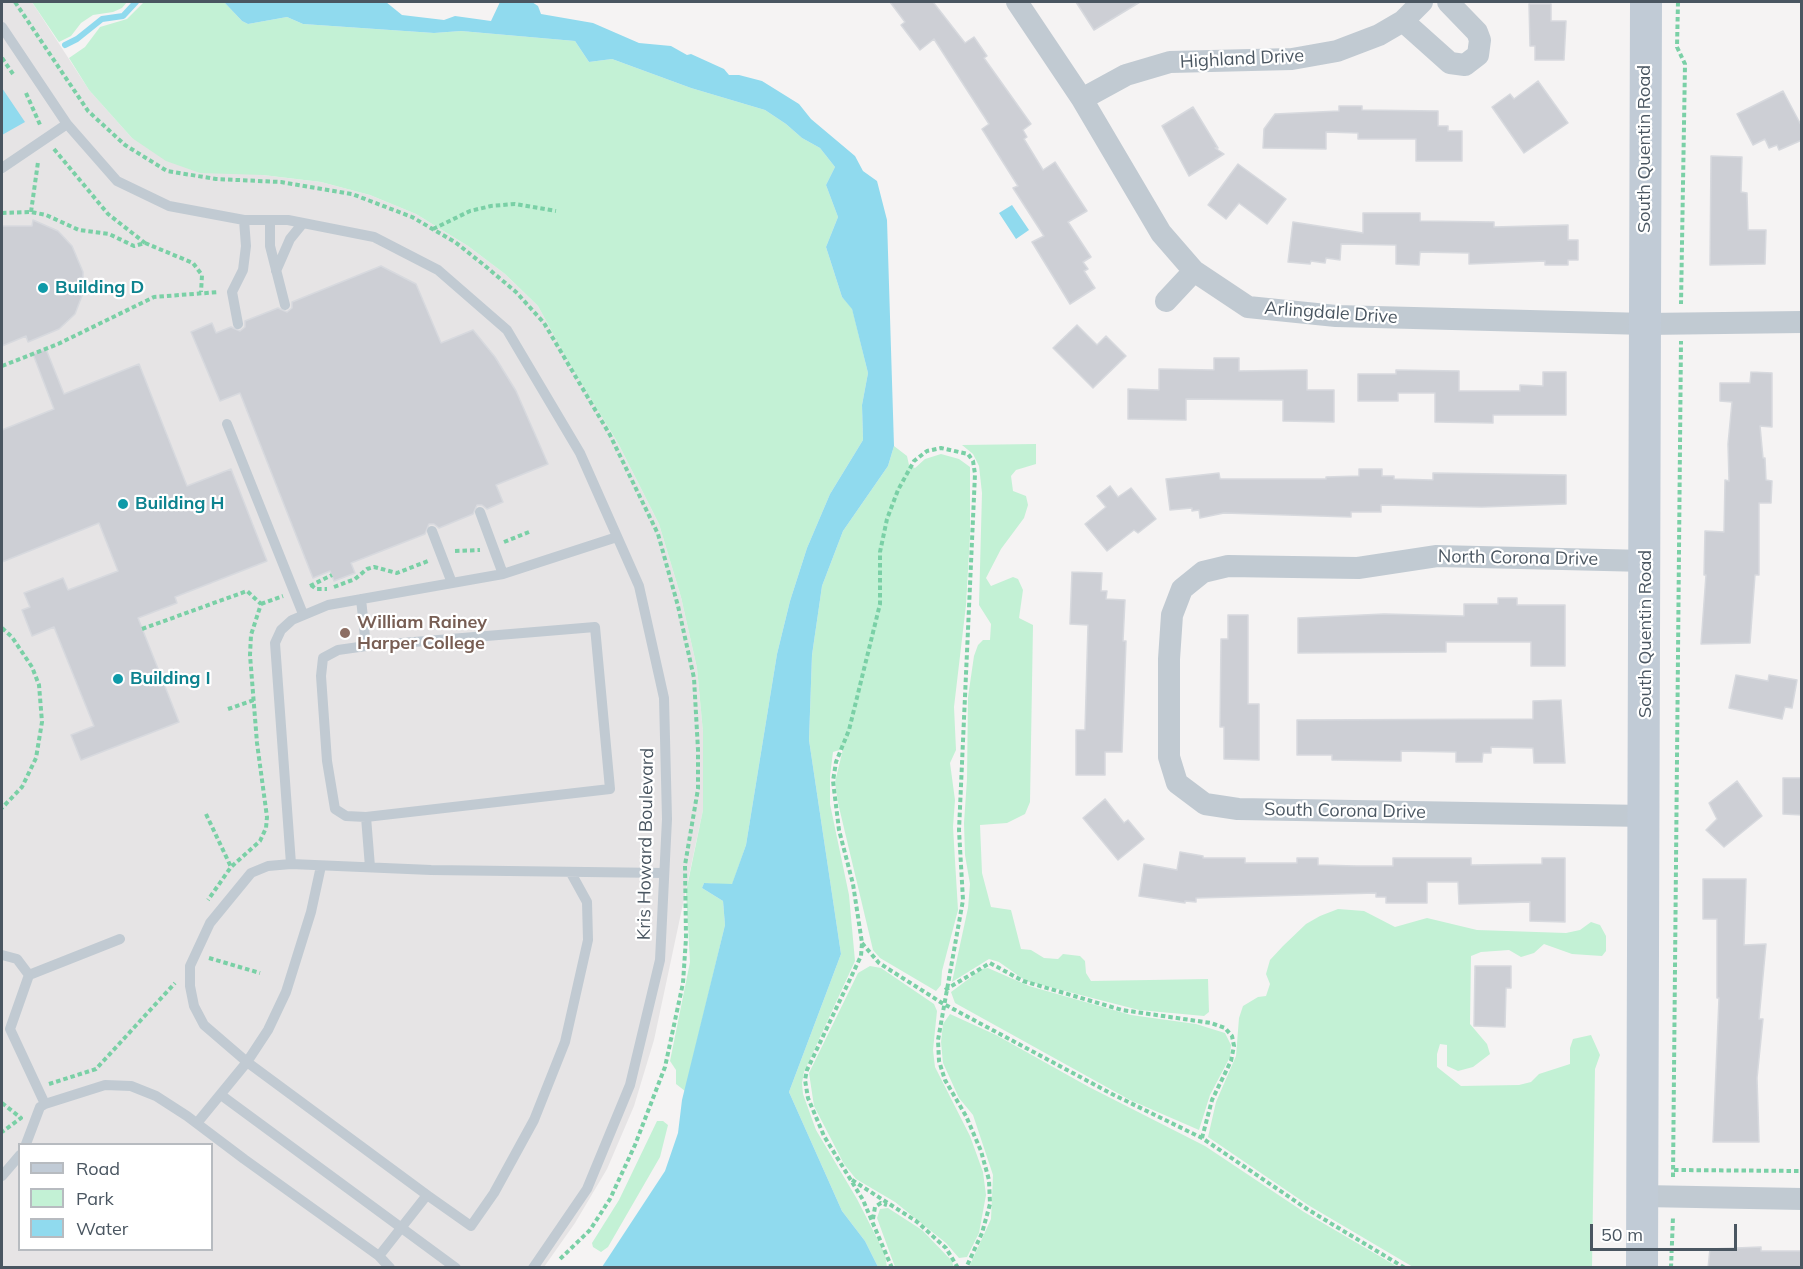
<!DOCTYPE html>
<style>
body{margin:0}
#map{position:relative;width:1803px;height:1269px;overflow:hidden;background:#f5f3f3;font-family:Mulish,sans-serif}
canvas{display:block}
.frame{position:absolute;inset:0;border:3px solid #4a5661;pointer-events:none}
.legend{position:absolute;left:18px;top:1143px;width:195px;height:108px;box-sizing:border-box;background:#fff;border:2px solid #b7bbc0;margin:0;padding:8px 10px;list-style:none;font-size:18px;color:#4a5661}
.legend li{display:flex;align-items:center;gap:12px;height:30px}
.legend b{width:30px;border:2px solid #b7bbc0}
.scale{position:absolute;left:1590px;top:1224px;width:147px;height:27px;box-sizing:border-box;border:3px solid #4a5661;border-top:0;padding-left:8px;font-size:18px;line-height:21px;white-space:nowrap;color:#4a5661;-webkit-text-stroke:4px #fff;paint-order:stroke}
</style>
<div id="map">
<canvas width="1803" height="1269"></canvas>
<div class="frame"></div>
<ul class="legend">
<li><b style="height:8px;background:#c1cbd6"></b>Road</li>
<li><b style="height:16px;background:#c3f1d5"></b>Park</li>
<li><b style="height:16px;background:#90daee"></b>Water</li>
</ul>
<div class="scale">50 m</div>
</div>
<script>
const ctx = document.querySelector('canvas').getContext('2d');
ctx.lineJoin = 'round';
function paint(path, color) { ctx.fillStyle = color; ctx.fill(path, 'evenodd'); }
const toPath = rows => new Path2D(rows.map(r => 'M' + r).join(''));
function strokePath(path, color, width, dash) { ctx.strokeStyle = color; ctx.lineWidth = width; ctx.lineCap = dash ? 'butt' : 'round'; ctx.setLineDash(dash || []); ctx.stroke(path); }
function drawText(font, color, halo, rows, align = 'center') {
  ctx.font = font + ' Mulish,sans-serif'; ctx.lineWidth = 4.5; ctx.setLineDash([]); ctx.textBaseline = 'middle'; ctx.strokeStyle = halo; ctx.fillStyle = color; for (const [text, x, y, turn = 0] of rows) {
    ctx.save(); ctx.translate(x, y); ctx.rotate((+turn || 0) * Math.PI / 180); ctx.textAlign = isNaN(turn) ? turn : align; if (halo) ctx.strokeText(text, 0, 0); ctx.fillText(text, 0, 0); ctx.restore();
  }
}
paint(toPath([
 [2,2,32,2,89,90,132,138,263,175,321,182,370,195,416,214,468,246,505,274,538,306,569,363,618,443,659,524,681,597,697,668,703,732,703,810,654,1040,634,1106,607,1169,575,1223,544,1267,2,1268],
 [20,1144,212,1144,212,1250,20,1250]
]), '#e6e4e5');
paint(toPath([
 [32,2,127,2,122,8,113,12,93,15,81,23,71,36,59,42],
 [144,2,224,2,242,21,248,24,287,17,303,24,434,33,461,31,575,41,589,62,612,59,691,88,765,110,786,124,802,138,820,148,835,167,826,185,838,217,826,247,842,297,852,308,868,373,862,405,863,440,830,494,807,548,790,601,777,654,746,845,732,885,704,883,702,888,723,901,725,925,685,1091,676,1084,676,1070,670,1061,690,962,686,892,703,810,703,732,697,668,681,597,659,524,618,443,569,363,538,306,505,274,468,246,416,214,370,195,321,182,263,175,200,173,166,161,132,138,89,90,69,58,85,47,100,27,127,19],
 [1036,444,1036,464,1016,470,1011,476,1013,491,1026,496,1028,505,1024,518,1001,549,986,578,991,586,1013,577,1018,579,1023,590,1019,618,1033,625,1030,802,1025,814,1007,823,980,825,982,873,991,907,1011,910,1021,949,1031,950,1044,958,1058,959,1063,954,1080,956,1085,961,1086,973,1091,981,1208,979,1209,1012,1204,1016,1139,1010,1026,981,999,962,989,959,952,982,968,908,970,884,965,855,964,823,967,779,968,697,974,656,978,645,983,640,990,640,991,624,979,605,982,493,979,466,973,454,962,445],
 [894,446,907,456,909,465,915,468,925,459,941,454,959,459,970,467,970,535,966,605,954,707,956,750,950,763,955,800,953,827,958,910,942,971,941,985,936,991,880,958,873,950,838,803,835,782,843,749,833,752,830,776,830,804,849,895,855,961,804,1072,802,1083,803,1094,816,1130,857,1199,885,1254,887,1267,878,1267,865,1241,842,1211,789,1092,841,954,809,740,812,655,822,586,843,531,888,466],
 [1338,909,1364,911,1395,927,1427,918,1477,930,1566,933,1580,930,1591,922,1600,925,1606,936,1606,951,1602,956,1572,954,1544,944,1534,953,1521,957,1509,950,1481,952,1471,956,1470,1024,1487,1044,1490,1054,1473,1067,1458,1071,1447,1066,1447,1045,1440,1044,1437,1054,1437,1067,1461,1086,1519,1085,1531,1082,1539,1074,1570,1064,1570,1048,1573,1039,1591,1035,1600,1055,1595,1069,1592,1267,1413,1267,1308,1205,1208,1137,1216,1102,1236,1056,1239,1018,1243,1006,1258,997,1266,996,1270,984,1266,974,1270,960,1283,946,1306,924,1320,916],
 [870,966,881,968,934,1004,937,1011,933,1050,935,1067,970,1136,983,1172,986,1195,979,1233,967,1257,959,1258,946,1243,895,1202,856,1179,844,1164,814,1106,809,1073,858,973],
 [988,968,1029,986,1131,1015,1196,1024,1225,1033,1231,1045,1230,1057,1210,1095,1199,1130,1130,1100,955,1003,951,992,982,969],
 [950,1014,996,1035,1089,1087,1205,1146,1304,1212,1398,1267,969,1267,991,1219,993,1175,973,1115,959,1098,943,1063,941,1042,943,1024],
 [657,1121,663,1121,668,1125,660,1157,608,1247,601,1252,593,1247,592,1243,619,1200],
 [888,1208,922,1230,951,1260,954,1267,895,1267,877,1218,880,1209]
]), '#c3f1d5');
paint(toPath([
 [224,2,386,2,402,15,444,20,455,16,491,21,500,2,532,2,538,6,541,14,593,23,639,43,671,46,687,55,691,54,724,69,729,75,739,75,762,81,799,104,811,119,855,156,863,171,877,181,887,220,894,446,888,466,843,531,822,586,812,655,809,740,841,954,789,1092,842,1211,865,1241,878,1267,602,1267,665,1171,678,1133,682,1100,725,925,723,901,702,888,704,883,732,884,746,845,777,654,790,601,807,548,830,494,863,440,862,405,868,373,852,309,842,297,826,247,838,217,826,185,835,167,820,148,802,138,786,124,765,110,691,88,612,59,589,62,575,41,461,31,434,33,303,24,287,17,248,24,242,21],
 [2,88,25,122,2,135],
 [1012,205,1029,230,1016,239,999,213]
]), '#90daee');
strokePath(toPath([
 [65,45,77,39,102,19,123,16,136,2]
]), '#90daee', 6);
const building = toPath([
 [890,2,933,2,965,43,974,37,987,56,984,58,1031,124,1023,130,1027,137,1024,139,1043,170,1055,162,1087,211,1068,222,1091,257,1083,262,1088,269,1084,271,1095,288,1070,304,1032,242,1044,236,1013,188,1018,186,982,129,989,124,934,39,920,50,901,25,905,22,890,2],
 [1076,2,1140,2,1094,30,1076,2],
 [1529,4,1551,4,1551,21,1566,21,1564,60,1535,60,1535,46,1530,46,1529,4],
 [1538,81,1568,123,1524,153,1492,107,1510,94,1514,99,1538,81],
 [1783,91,1802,127,1802,140,1779,150,1777,145,1769,148,1765,139,1753,145,1737,114,1783,91],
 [1339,106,1362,106,1362,110,1438,111,1438,126,1448,126,1448,131,1462,131,1462,161,1416,161,1416,139,1358,139,1358,133,1326,132,1326,149,1263,148,1264,129,1275,114,1339,111,1339,106],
 [1193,107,1218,148,1215,148,1224,154,1189,176,1162,126,1193,107],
 [1711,156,1742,157,1741,192,1747,193,1748,230,1766,230,1765,264,1710,265,1711,156],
 [1238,164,1286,199,1267,224,1239,203,1226,219,1208,205,1238,164],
 [1363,213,1420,213,1420,221,1494,222,1494,227,1568,225,1568,240,1578,240,1578,260,1568,260,1568,265,1545,265,1545,261,1469,264,1469,253,1420,252,1419,265,1396,264,1396,245,1341,244,1340,260,1326,258,1325,263,1311,261,1310,264,1288,262,1293,222,1363,233,1363,213],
 [33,220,58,231,72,246,83,272,83,293,75,314,59,329,28,342,26,336,2,346,2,226,32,226,33,220],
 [381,266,416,284,441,343,473,330,495,357,516,391,548,464,496,485,503,502,487,509,482,505,477,505,473,514,439,528,434,524,429,524,425,534,351,563,355,573,334,581,330,571,313,578,240,393,220,401,191,332,212,323,216,333,231,327,240,331,245,327,245,321,278,308,287,312,292,308,292,302,381,266],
 [1077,325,1097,345,1106,336,1126,356,1093,388,1053,348,1077,325],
 [46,349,64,394,139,364,187,486,231,469,267,561,175,597,177,603,138,618,179,722,81,760,71,735,94,726,54,627,32,636,22,610,30,607,24,593,63,578,68,590,118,571,99,523,2,562,2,430,54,409,33,354,46,349],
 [1214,358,1239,358,1239,371,1307,370,1307,390,1334,390,1334,422,1283,421,1283,400,1186,399,1186,420,1128,419,1128,389,1159,390,1159,369,1214,370,1214,358],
 [1396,370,1459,371,1459,391,1520,391,1520,385,1543,386,1543,372,1566,372,1566,415,1493,415,1493,423,1435,422,1435,393,1398,393,1398,401,1358,401,1358,374,1396,374,1396,370],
 [1751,372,1772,373,1772,427,1760,426,1763,458,1765,458,1766,480,1772,481,1771,503,1759,503,1759,575,1755,575,1750,643,1701,644,1706,575,1704,575,1705,531,1724,532,1725,480,1729,481,1728,444,1732,402,1720,401,1720,383,1750,383,1751,372],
 [1359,469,1382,469,1382,476,1394,476,1394,479,1433,480,1433,473,1566,475,1566,504,1482,507,1381,505,1381,512,1351,512,1351,517,1224,513,1200,518,1199,510,1192,511,1192,508,1170,510,1166,479,1219,473,1220,479,1326,479,1326,477,1359,476,1359,469],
 [1110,486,1118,497,1131,488,1156,519,1138,533,1134,530,1107,551,1085,524,1106,507,1097,496,1110,486],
 [1072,572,1102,573,1101,591,1107,591,1106,599,1125,600,1123,641,1126,641,1122,752,1105,752,1105,775,1076,775,1076,730,1085,730,1088,625,1070,624,1072,572],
 [1498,598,1517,598,1517,605,1565,605,1565,666,1531,666,1531,642,1446,642,1446,652,1298,653,1298,618,1384,614,1464,616,1464,604,1498,604,1498,598],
 [1228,615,1248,615,1248,704,1259,704,1259,760,1224,759,1224,727,1220,727,1221,639,1228,639,1228,615],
 [1736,675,1768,681,1769,675,1797,680,1792,708,1785,707,1782,719,1729,708,1736,675],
 [1561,700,1565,763,1534,763,1533,748,1491,747,1491,753,1483,753,1482,762,1456,762,1456,752,1401,751,1401,761,1332,760,1332,755,1297,755,1297,720,1533,719,1533,701,1561,700],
 [1783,778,1802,778,1802,815,1783,814,1783,778],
 [1737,781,1762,816,1724,847,1706,830,1717,819,1709,803,1737,781],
 [1105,799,1124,823,1128,820,1144,839,1118,860,1083,818,1105,799],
 [1180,852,1203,856,1203,858,1245,858,1245,863,1297,863,1297,858,1318,858,1318,865,1356,866,1393,866,1393,858,1471,858,1471,865,1542,864,1542,858,1565,858,1565,922,1530,921,1530,902,1459,904,1458,882,1427,882,1427,903,1386,903,1386,897,1376,897,1376,893,1196,898,1196,902,1185,901,1185,903,1139,896,1144,864,1177,870,1180,852],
 [1703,879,1746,879,1744,945,1766,944,1759,1019,1763,1019,1757,1078,1759,1142,1713,1142,1719,998,1717,998,1717,919,1703,919,1703,879],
 [1475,966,1511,966,1511,988,1506,988,1505,1027,1474,1026,1475,966],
 [1761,1247,1761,1251,1802,1251,1802,1268,1708,1268,1710,1249,1761,1247]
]);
paint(building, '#cdcfd5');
strokePath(building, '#d7d9de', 1.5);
strokePath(toPath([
 [15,2,88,111,125,145,167,171,216,179,281,182,352,194,412,217,455,242,484,265,516,292,544,323,610,435,658,534,678,606,694,678,698,750,698,789,685,865,686,938,683,983,665,1067,635,1145,610,1199,590,1230,558,1261],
 [1678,2,1677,47,1685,64,1681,304],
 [2,58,13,74],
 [26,93,41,127],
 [54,149,108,214,145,243],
 [31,212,38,162],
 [2,213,31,212,46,215,79,230,109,234,134,246,145,243,193,263,202,275,201,292],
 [433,229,470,211,491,206,515,204,556,211],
 [2,366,58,344,154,297,219,292],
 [504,542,529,532],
 [455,551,480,550],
 [311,585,316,589,327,589],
 [310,586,332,575],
 [334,587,355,579,367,569,374,567,397,573,428,561],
 [261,604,283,596],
 [2,628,12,637,32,667,39,685,42,722,36,758,22,787,2,808],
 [142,629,247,591,261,604,251,635,250,655,257,743,267,817,266,828,260,841,231,867,208,900],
 [228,709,254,700],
 [206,814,231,867],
 [862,943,879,963,942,1003,1112,1094,1202,1138,1307,1209,1405,1268],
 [209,958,260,973],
 [945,990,990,963,1023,981,1122,1010,1211,1023,1225,1028,1232,1036,1234,1046,1231,1061,1212,1100,1202,1138],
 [49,1084,96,1069,175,983],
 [2,1103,21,1118,2,1132],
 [1674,1170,1802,1171],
 [1673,1177,1681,341],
 [852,1180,916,1221,946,1248,958,1268],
 [873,1219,875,1207,881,1203,887,1205],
 [892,1268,863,1200,824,1136,808,1098,805,1080,807,1070,861,956,862,943,853,884,839,830,833,781,836,762,849,730,880,604,880,552,887,519,898,490,914,461,927,451,941,448,968,454,973,461,975,474,959,830,963,900,938,1040,939,1061,945,1080,966,1116,981,1151,989,1180,990,1204,982,1233,966,1268],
 [1671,1268,1673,1217]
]), '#7ad0a6', 4, [4.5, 3]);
strokePath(toPath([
 [2,27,67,124,117,181,169,206,244,220,288,220,374,237,438,270,507,330,580,453,639,586,664,698,667,819,660,960,630,1085,587,1189,533,1268],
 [2,168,67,124],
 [270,220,270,246,285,305],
 [276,271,290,239,303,223],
 [238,324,232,292,243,270,246,246,244,220],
 [227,424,303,614],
 [480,512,503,574],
 [432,531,452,583],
 [361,599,366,646],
 [366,817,610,789,595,627,366,646,338,650,323,658,321,676,327,761,335,809,346,816,366,817,370,867],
 [291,864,275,643,281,630,292,620,328,605,503,574,617,537],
 [321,866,311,912,286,992,268,1030,247,1062,204,1025,194,1006,190,986,190,966,210,923,251,873,268,866,291,864,431,870,664,873],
 [2,955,17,959,29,975],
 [221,1095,456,1268],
 [45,1104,10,1029,29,975,120,939],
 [26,1144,40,1107,45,1104,105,1085,131,1086,156,1096,187,1116,244,1159,379,1256,427,1195,247,1062,197,1123],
 [2,1176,20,1155],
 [427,1195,471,1226,494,1193,534,1120,565,1042,588,940,587,902,571,873],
 [379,1256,390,1268]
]), '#c1cad2', 10);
strokePath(toPath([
 [1017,2,1082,99,1161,233,1194,271,1248,307,1336,316,1646,324,1802,322],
 [1403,21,1450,63,1465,65,1478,55,1480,40,1477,32,1448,2],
 [1082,99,1126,75,1170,62,1292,59,1337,51,1379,35,1403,21,1422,2],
 [1166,301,1194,271],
 [1645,816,1238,809,1205,804,1177,783,1169,757,1169,659,1172,615,1182,589,1203,572,1228,566,1358,568,1437,556,1646,561],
 [1643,1196,1802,1199]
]), '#c1cad2', 22);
strokePath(toPath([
 [1642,1268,1646,2]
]), '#c1cbd6', 32);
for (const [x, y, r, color] of [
 [43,288,6,"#0f9aa8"],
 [123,504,6,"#0f9aa8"],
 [345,633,6,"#8d6e63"],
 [118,679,6,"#0f9aa8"]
]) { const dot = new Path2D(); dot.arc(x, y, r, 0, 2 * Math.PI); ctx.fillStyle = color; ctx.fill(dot); strokePath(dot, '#fff', 2); }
drawText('18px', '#4a5661', '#fff', [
 ["Highland Drive",1242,59,-3],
 ["South Quentin Road",1645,149,-90],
 ["Arlingdale Drive",1331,313,4],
 ["North Corona Drive",1518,558,1],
 ["South Quentin Road",1646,634,-90],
 ["South Corona Drive",1345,811,1],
 ["Kris Howard Boulevard",646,844,-89]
]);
drawText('bold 18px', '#0d838f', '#fff', [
 ["Building D",55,288],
 ["Building H",135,504],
 ["Building I",130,679]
], 'left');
drawText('bold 18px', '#785e54', '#fff', [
 ["William Rainey",357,623],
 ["Harper College",357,644]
], 'left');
</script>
